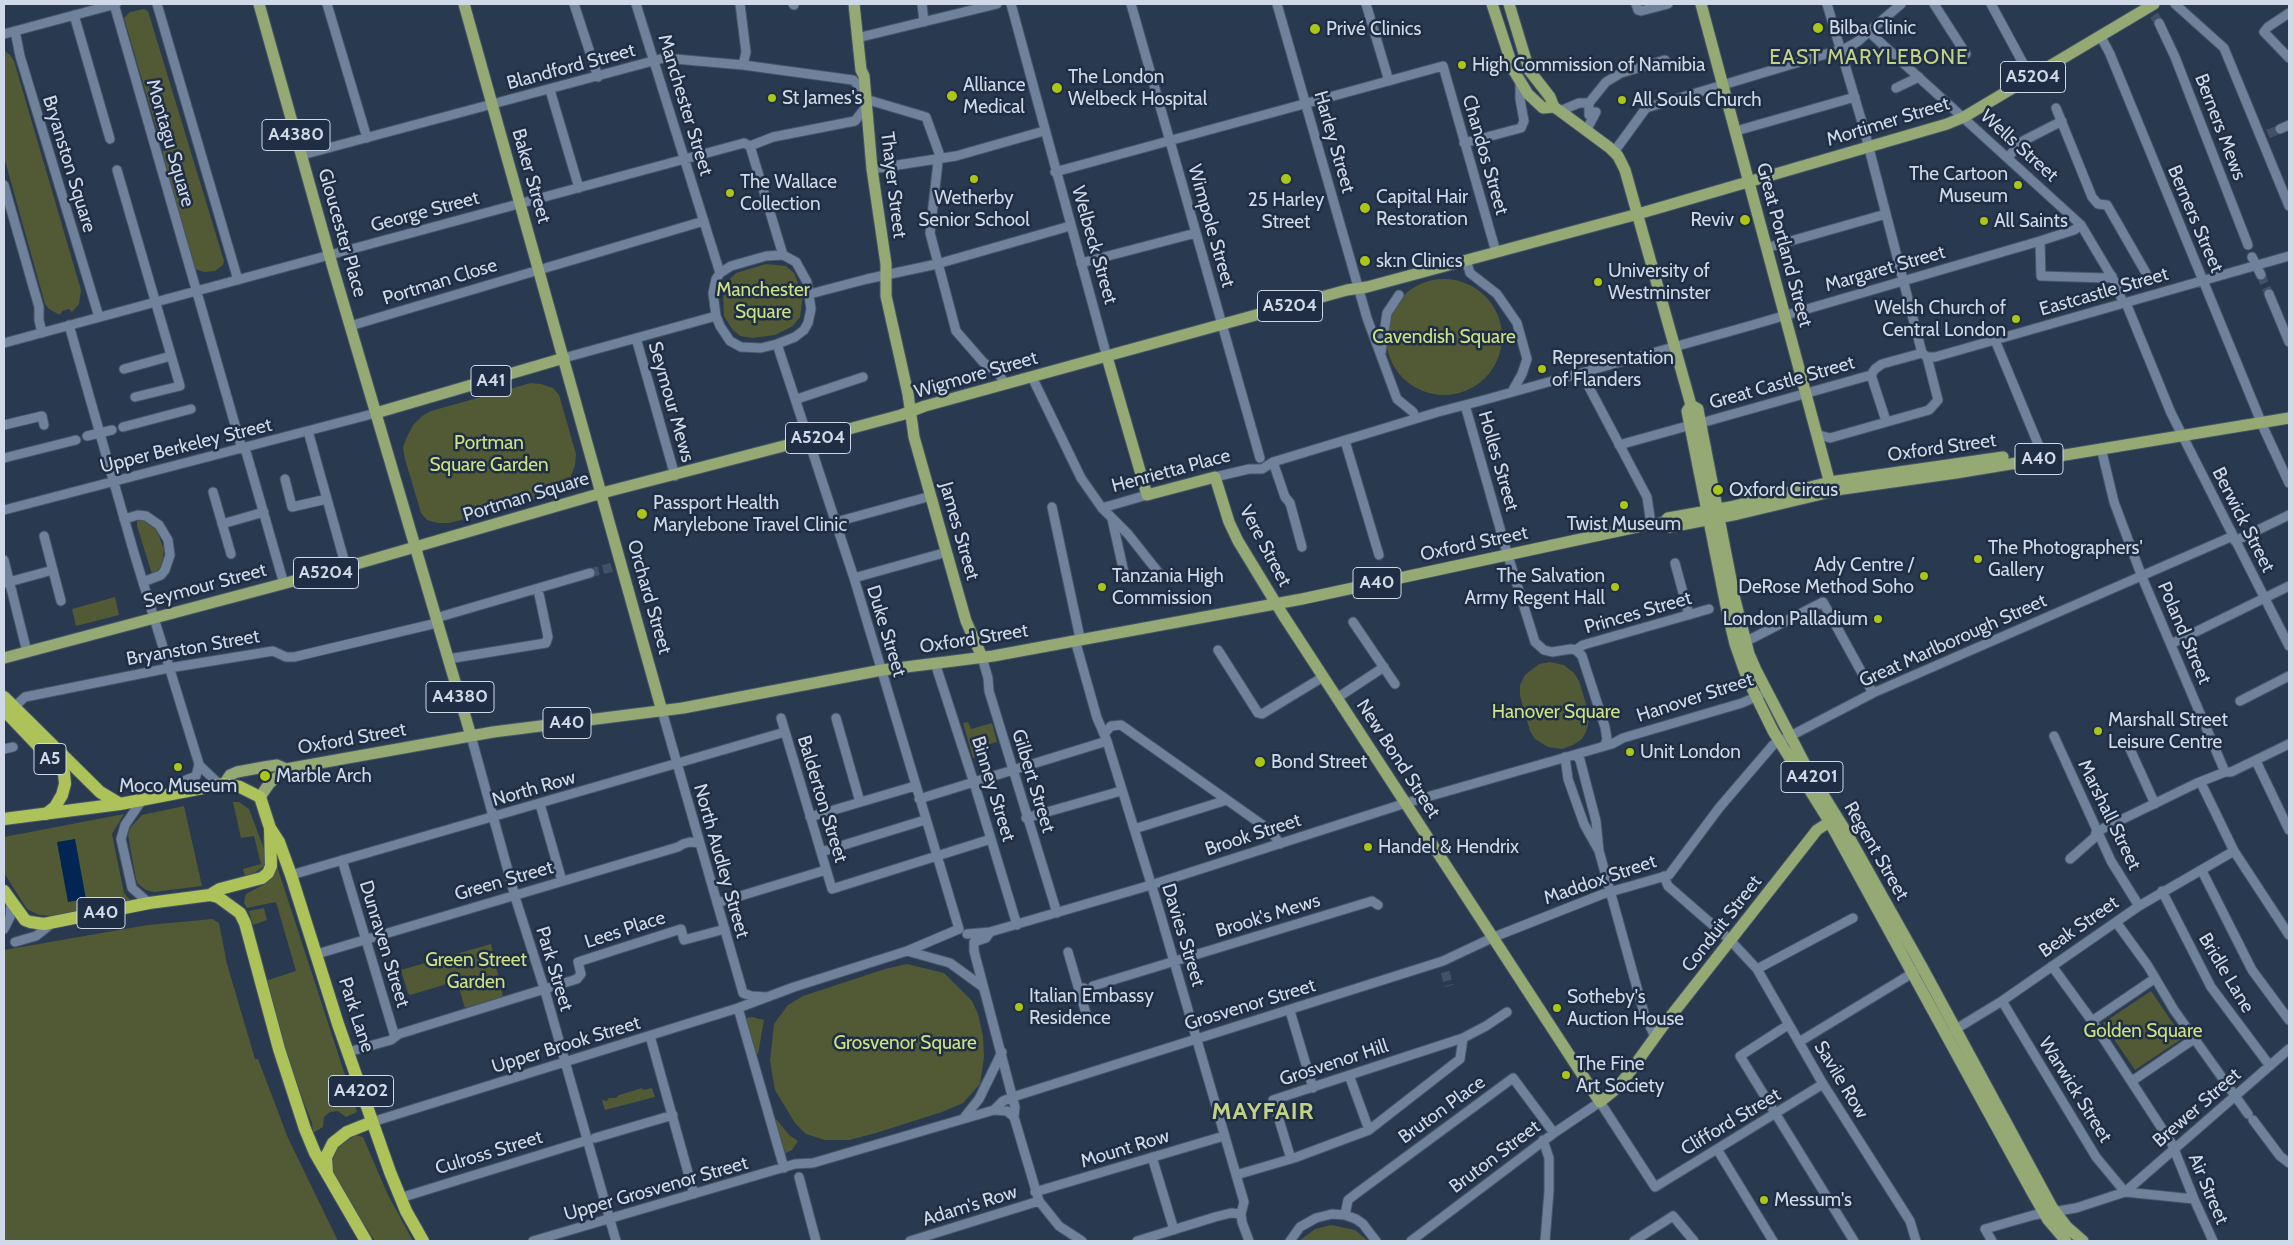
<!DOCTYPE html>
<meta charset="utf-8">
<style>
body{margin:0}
#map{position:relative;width:2293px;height:1245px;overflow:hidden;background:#29394f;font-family:Cabin,sans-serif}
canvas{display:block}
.frame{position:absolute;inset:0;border:5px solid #cfd9e7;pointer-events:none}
</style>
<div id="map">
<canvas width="2293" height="1245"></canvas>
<div class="frame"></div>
</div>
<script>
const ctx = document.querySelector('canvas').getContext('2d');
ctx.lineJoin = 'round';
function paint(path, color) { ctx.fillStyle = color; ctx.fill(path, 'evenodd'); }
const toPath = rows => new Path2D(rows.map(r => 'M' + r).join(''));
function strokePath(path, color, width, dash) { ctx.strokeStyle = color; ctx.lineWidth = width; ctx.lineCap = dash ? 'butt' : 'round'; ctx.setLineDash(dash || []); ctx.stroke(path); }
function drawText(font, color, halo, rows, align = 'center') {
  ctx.font = font + ' Cabin,sans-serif'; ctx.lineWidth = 5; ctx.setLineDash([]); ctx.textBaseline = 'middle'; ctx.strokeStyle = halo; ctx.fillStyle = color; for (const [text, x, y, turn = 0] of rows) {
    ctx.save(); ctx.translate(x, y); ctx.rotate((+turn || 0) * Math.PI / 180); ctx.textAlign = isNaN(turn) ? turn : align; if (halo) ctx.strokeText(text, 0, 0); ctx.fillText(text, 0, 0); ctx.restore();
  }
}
paint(toPath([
 [144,9,148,11,224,261,223,265,215,271,204,272,195,269,162,152,164,149,161,136,158,134,124,18,130,12],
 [4,50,10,55,14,61,81,290,79,304,72,312,69,309,62,311,61,314,58,314,49,309,45,304,4,157],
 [766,264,786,266,794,273,803,295,800,317,793,326,775,335,752,338,740,336,732,329,724,316,723,291,727,282,736,273],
 '1386 337a58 58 0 1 1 116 0a58 58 0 1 1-116 0Z',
 [531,383,541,384,553,388,559,395,576,454,575,465,568,484,557,492,504,509,449,523,438,523,427,520,421,513,405,459,403,448,406,439,413,425,422,416,431,411],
 [141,519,156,529,164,549,162,565,154,575,151,571,137,526,137,521],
 [115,597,119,615,76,626,72,609],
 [1550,662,1564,665,1574,673,1579,681,1590,717,1586,732,1582,739,1573,745,1562,749,1548,747,1535,739,1530,731,1520,696,1520,685,1525,675,1539,664],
 [968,722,971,729,992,723,997,742,976,748,979,757,973,758,963,723],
 [233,802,239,802,249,809,266,854,264,866,256,872,245,876,243,869,261,864,254,836,241,838],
 [184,806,202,886,154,892,146,890,138,884,136,879,128,835,130,828,142,815],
 [124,814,112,834,124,893,130,900,51,916,39,915,27,909,4,873,4,837],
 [275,860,357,1112,346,1117,338,1111,330,1112,324,1117,323,1127,313,1133,312,1123,287,1059,265,981,296,971,276,902,247,908,244,903,246,894,265,884],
 [264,908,267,920,253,925,249,911],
 [212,919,219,923,227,964,255,1059,258,1059,288,1138,338,1241,4,1241,4,950,148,925],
 [491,944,503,997,465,1008,457,981,410,995,408,993,401,970],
 [907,964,944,973,972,1001,978,1014,983,1036,984,1057,980,1084,963,1103,942,1112,876,1133,849,1140,825,1140,806,1134,795,1123,775,1090,770,1061,774,1024,788,1005,803,996,885,969],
 [2151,991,2183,1038,2135,1070,2103,1023],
 [752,1017,764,1020,758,1054,756,1055,746,1018],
 [642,1088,643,1090,652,1088,655,1097,605,1110,602,1100,607,1101,609,1098,616,1098,619,1095],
 [775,1120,777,1120,789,1135,798,1141,792,1150,784,1154],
 [356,1135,363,1137,388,1195,413,1241,375,1241,334,1177,331,1165,337,1147],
 [1331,1225,1355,1230,1368,1241,1299,1241,1315,1229]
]), '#515a34');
paint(toPath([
 [75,839,86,899,68,902,57,842]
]), '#012654');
strokePath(toPath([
 [2154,15,2159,23],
 [2268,134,2280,129],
 [2146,273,2151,287],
 [2261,275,2269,294],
 [590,573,613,567],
 [1445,972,1449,986]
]), '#425166', 9, [9, 4.5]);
const minor = toPath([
 [114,4,242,449],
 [157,4,238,280],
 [327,4,367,138],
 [574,4,598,77],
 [636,4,720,273],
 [740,4,746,52,743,65],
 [793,4,794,5],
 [922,4,924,22],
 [1011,4,1107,357],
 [1131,4,1260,458],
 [1277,4,1367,318,1397,399,1413,412,1416,418],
 [1366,4,1389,81],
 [1636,4,1638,10,1641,11,1668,4],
 [1934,4,1966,54],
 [1991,4,2031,78],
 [2175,4,2224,48,2289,206],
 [2289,13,2268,27,2264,32,2289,58],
 [74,15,110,139],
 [2159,23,2175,57,2248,245],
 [15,31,20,56,99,317],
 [1869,32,2081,225,2116,284,2123,303],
 [4,34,116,4],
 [2100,35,2110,54,2264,429,2289,483],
 [857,38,997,4],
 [1896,88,1919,77],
 [550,90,579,188],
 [865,99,926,117,939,153,930,233,956,331,983,362,999,374,1005,384],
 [2056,108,2092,197,2098,204,2107,205,2146,273],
 [1560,111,1579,103,1589,103],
 [2280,129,2289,125],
 [1586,131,1596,112,1589,115,1589,103,1606,82,1621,73,1665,60],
 [1736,131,1855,97],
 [1464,143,1521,128,1524,121,1520,99,1520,83],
 [750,146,783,255],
 [1614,152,1646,108,1846,48,1857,42,1901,4],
 [302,155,664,58,743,65,853,80,864,91],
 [2008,157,2023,141,2062,121],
 [872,169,956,156,1044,131],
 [117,170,180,386,135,397],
 [1055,172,1443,66,1496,252],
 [4,185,39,307,39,320,42,333],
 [2040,241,2041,276,2107,278,2112,276],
 [1766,248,1886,214],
 [783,255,796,262,807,282,811,309,808,323,804,330,795,337,777,344,761,348,741,347,730,341,720,326,716,316,713,293,716,279,720,273,731,266,766,256,783,255],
 [2252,257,2261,275],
 [1466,260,1470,273,1497,294,1517,323,1527,359,1522,374,1512,392],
 [1081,263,1196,233],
 [810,294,867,279,937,264,1070,226],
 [2269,294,2289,342],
 [2126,303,2171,413,2289,646],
 [69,325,134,553,199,764,196,776,176,784,173,794],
 [350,326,704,221],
 [636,338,675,476],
 [1995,340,2041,451],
 [4,343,744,143,750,146,773,137,855,121,865,108],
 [777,344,854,578,959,929],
 [1381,353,1387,313,1399,295],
 [1927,357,1935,357,2289,256],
 [564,358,716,316],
 [124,369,171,356],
 [1582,374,1647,497,1651,524],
 [1871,375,1875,369,1882,364,1922,353],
 [1871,375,1886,421],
 [1032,377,1081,478,1102,508,1128,534,1162,577],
 [797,399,863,377],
 [1465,405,1505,546,1535,642,1544,650,1552,652,1571,649,1576,650,1582,656,1605,727,1607,739,1605,745],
 [1701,423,1871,375],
 [4,425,42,416,44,425],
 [123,427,191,409],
 [308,431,346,567],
 [1819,435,1830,438,1929,410,1938,400,1927,357,1922,353,1864,129,1827,4],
 [87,436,112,430],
 [1345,441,1379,555],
 [1619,445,1691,425],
 [245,448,284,584],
 [2101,448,2114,502,2142,577,2225,772],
 [4,458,76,440],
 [1273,462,1285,497,1290,503,1302,547],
 [1215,477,1249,469,1262,469,1273,462,1438,412,1484,400,1749,326,2040,241,2074,230,2081,225],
 [285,479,292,507,327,499],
 [213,492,231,554],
 [1052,507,1080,638],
 [1102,508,1147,495],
 [4,510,376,413],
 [124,519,138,515,146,516,159,525,168,540,170,555,165,570,161,575,143,582],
 [1112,519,1125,577],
 [836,522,931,496],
 [222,524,264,512],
 [44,536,61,601],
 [2235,541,2289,515],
 [4,560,27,652],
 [1675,563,1689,615],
 [854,578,947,552],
 [5,583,53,570],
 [436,618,590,573],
 [1353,622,1395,684],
 [1075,640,1097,718,1107,741,1157,903,1244,1202,1241,1214,1242,1222,1249,1241],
 [1745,642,1823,602,1873,693],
 [2171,644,2289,586],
 [1218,650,1258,713,1262,714,1323,677],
 [1576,650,1583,645,1709,609],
 [982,657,988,678,989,691,1057,913],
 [448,659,546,643,548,637,538,589],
 [935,663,975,786,1017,925],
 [1337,698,1384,667],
 [2240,701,2289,676],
 [14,707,25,697,169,668,273,651,286,657,294,657,437,623],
 [662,711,743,993,751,996,767,997],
 [781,718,832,889,991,839],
 [836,718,860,802],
 [1104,734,1111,726,1121,725,1271,831,1280,844],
 [471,736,516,900,545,991,616,1241],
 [2054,736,2111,861,2139,906],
 [4,749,13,747],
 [2130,749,2155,804],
 [1576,755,1580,760,1596,821,1599,851,1644,1013,1655,1037],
 [1565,757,1568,779,1584,824,1598,849],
 [2256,761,2289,830],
 [199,765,220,785],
 [2201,783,2234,851,2289,935],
 [919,799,1107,741],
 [142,800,125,825,121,839,132,888,149,903],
 [540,804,562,881],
 [810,817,915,786],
 [1026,818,1121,791],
 [1134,829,1227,800],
 [821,852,925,820],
 [2070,859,2095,837,2096,832,2197,783,2225,772,2231,772,2289,744],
 [342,860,395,1037],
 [2202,871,2252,970,2289,1020],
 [291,875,785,732],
 [1664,876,1668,886,1730,940,1757,969,1823,1084,1910,1221,1916,1241],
 [2162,891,2211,987,2270,1066],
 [717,903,826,870],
 [2116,922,2148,966,2174,1010,2248,1114],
 [4,929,10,917,11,902],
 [967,934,990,932,1151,885,1406,803,1612,744,1623,738,1742,703,1760,695],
 [15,942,36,936,51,924],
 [974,942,974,951,1015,1107,1014,1117],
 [974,942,986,938,990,932],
 [907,951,950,963,983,987],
 [1068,952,1079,990],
 [317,954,678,847,683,844,690,842,699,843],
 [2052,966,2092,1021,2172,1144,2194,1199,2213,1241],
 [1757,969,1853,918],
 [1093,986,1372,901,1378,905],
 [1084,988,1079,990,1088,1020],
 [2002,1001,2096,1157,2125,1192],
 [738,1008,784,1168],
 [1290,1011,1313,1088],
 [2092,1021,2154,979],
 [1788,1025,1740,1056,1854,1241],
 [1951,1032,2002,1001,2139,906,2234,851],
 [650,1036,694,1194],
 [1799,1042,1916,971],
 [348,1052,391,1040,399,1034,577,979,581,974,578,962,615,950,681,929,684,940,725,929],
 [1349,1075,1369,1130],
 [2132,1081,2194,1039],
 [994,1110,1007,1111,1014,1117,1039,1201,1059,1226,1082,1241],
 [963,1119,979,1099,1002,1052],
 [2253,1120,2280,1156,2289,1163],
 [372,1122,738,1008,794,987,907,951,959,929],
 [595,1138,673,1115],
 [1543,1140,1549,1158,1549,1191,1545,1241],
 [1717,1149,1773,1241],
 [1152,1157,1174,1230],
 [1291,1159,1273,1100,1463,1038,1486,1026,1507,1012],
 [1236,1175,1294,1158,1369,1130,1460,1059,1463,1038],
 [799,1177,816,1241],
 [1035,1192,1224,1136],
 [2125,1192,2194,1199],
 [400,1198,588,1140],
 [1345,1215,1348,1200,1357,1193,1513,1078,1554,1133],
 [533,1241,795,1164,813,1163,994,1110,1003,1101,1019,1095,1443,961,1494,937,1603,894,1669,875,1719,808,1773,745,1873,693,2233,536],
 [910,1241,1039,1201],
 [1137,1241,1215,1217,1231,1213,1241,1214],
 [1290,1241,1300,1227,1316,1218,1332,1214,1345,1215,1356,1219,1363,1224,1376,1241],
 [1411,1241,1554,1133,1600,1102,1655,1187,1823,1084],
 [1634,1241,1673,1216,1694,1241],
 [1992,1241,1985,1229,2034,1215,2076,1208,2125,1192,2289,1049]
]);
const major = toPath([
 [259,4,333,268,471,736],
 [464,4,662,711],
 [854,4,861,70,864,76,872,169,886,264,886,296,908,394,914,437,966,621,982,657],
 [1492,4,1514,71,1528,94,1543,108,1554,107,1560,111,1610,148,1618,156,1625,170,1691,405,1698,409,1699,415,1735,600,1749,654,1756,670,1809,772,1845,830,1922,967,2052,1207,2067,1227,2083,1241],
 [1509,4,1529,70,1550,97,1554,107],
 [1701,4,1829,480,1837,486],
 [1107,357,1147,495,1215,477,1229,522,1238,541,1283,615,1600,1102,1616,1089,1629,1073,1663,1026,1817,830,1837,817],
 [1691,405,1687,411,1726,606,1735,644,1747,678,1773,731,1829,821,2032,1192,2048,1220,2066,1241],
 [376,413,564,358],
 [1663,523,1668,518,1730,507,1830,482,2003,457],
 [4,658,346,567,602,493,830,434,901,415,925,406,1347,290,1367,287,1638,214,1947,124,1964,117,2154,4],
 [224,784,230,775,237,772,264,767,277,765,286,769,493,732,683,708,882,670,993,656,1302,599,1651,524,1663,523,1670,527,1738,514,1843,489,1956,473,2289,418],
 [260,797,269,784,286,769]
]);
const highway = toPath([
 [4,697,100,792,120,804],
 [4,710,64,773,65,784,62,795,55,807,46,814],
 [4,819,120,804,224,784,240,787,260,797,270,828,279,842,291,875,338,1024,390,1172,406,1211,423,1241],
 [4,891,25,920,30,922,44,924,149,903,210,895,220,889,262,878,268,873,271,866,270,828],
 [210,895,218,897,240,913,245,923,279,1049,305,1129,315,1153,366,1241],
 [327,1173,326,1157,333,1143,347,1132,372,1122]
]);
strokePath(minor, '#465466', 11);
strokePath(major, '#465466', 13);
strokePath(highway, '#465466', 14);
strokePath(minor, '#6f819b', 9);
strokePath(major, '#94a973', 11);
strokePath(highway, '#adc359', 12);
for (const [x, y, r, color] of [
 [1818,28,6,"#abc616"],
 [1315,29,6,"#abc616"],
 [1462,65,5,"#abc616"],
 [1057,88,6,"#abc616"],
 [952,96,6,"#abc616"],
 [772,98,5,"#abc616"],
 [1622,100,5,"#abc616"],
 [974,179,5,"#abc616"],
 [1286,179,6,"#abc616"],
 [2018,185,5,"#abc616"],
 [730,193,5,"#abc616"],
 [1365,208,6,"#abc616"],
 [1745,220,6,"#abc616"],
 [1984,221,5,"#abc616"],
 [1365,261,6,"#abc616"],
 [1598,282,5,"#abc616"],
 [2016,319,5,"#abc616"],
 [1542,369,5,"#abc616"],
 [1718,490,6,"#abc616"],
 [1624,505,5,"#abc616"],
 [642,514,6,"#abc616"],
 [1978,559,5,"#abc616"],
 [1924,576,5,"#abc616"],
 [1102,587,5,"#abc616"],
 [1615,587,5,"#abc616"],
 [1878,619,5,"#abc616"],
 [2098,731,5,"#abc616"],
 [1630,752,5,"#abc616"],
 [1260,762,6,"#abc616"],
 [178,767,5,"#abc616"],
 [265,776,6,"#abc616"],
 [1368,847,5,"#abc616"],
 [1019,1007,5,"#abc616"],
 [1557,1008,5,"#abc616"],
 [1566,1075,5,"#abc616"],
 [1764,1200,5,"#abc616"]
]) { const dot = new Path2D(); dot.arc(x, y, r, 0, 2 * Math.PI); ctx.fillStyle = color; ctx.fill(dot); strokePath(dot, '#1f2e44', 2); }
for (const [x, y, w] of [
 [2033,77,65],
 [296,135,68],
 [1290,306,65],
 [491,381,40],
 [818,438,65],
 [2039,459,48],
 [326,573,65],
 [1377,583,48],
 [460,697,68],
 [567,723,48],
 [50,759,32],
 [1812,777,62],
 [101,913,48],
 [361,1091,65]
]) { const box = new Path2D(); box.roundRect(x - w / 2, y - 15.5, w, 31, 4); ctx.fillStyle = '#1f2e44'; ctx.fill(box); strokePath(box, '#cfd9e7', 1); }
drawText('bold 18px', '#cfd9e7', null, [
 ["A5204",2033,77],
 ["A4380",296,135],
 ["A5204",1290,306],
 ["A41",491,381],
 ["A5204",818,438],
 ["A40",2039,459],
 ["A5204",326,573],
 ["A40",1377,583],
 ["A4380",460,697],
 ["A40",567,723],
 ["A5",50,759],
 ["A4201",1812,777],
 ["A40",101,913],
 ["A4202",361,1091]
]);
drawText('19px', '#cfd9e7', '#1f2e44', [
 ["Bilba Clinic",1829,28],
 ["Privé Clinics",1326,29],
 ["High Commission of Namibia",1472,65],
 ["The London",1068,77],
 ["Welbeck Hospital",1068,99],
 ["Alliance",963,85],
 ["Medical",963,107],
 ["St James's",782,98],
 ["All Souls Church",1632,100],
 ["The Cartoon",2008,174,"right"],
 ["Museum",2008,196,"right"],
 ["The Wallace",740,182],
 ["Collection",740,204],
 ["Capital Hair",1376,197],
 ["Restoration",1376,219],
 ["Wetherby",974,198,"center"],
 ["Senior School",974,220,"center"],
 ["25 Harley",1286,200,"center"],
 ["Street",1286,222,"center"],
 ["Reviv",1734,220,"right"],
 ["All Saints",1994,221],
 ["sk:n Clinics",1376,261],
 ["University of",1608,271],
 ["Westminster",1608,293],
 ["Welsh Church of",2006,308,"right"],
 ["Central London",2006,330,"right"],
 ["Representation",1552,358],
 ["of Flanders",1552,380],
 ["Oxford Circus",1729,490],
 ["Passport Health",653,503],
 ["Marylebone Travel Clinic",653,525],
 ["Twist Museum",1624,524,"center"],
 ["The Photographers'",1988,548],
 ["Gallery",1988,570],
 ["Ady Centre /",1914,565,"right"],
 ["DeRose Method Soho",1914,587,"right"],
 ["Tanzania High",1112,576],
 ["Commission",1112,598],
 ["The Salvation",1605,576,"right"],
 ["Army Regent Hall",1605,598,"right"],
 ["London Palladium",1868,619,"right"],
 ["Marshall Street",2108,720],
 ["Leisure Centre",2108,742],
 ["Unit London",1640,752],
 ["Bond Street",1271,762],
 ["Marble Arch",276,776],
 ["Moco Museum",178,786,"center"],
 ["Handel & Hendrix",1378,847],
 ["Italian Embassy",1029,996],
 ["Residence",1029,1018],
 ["Sotheby's",1567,997],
 ["Auction House",1567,1019],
 ["The Fine",1576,1064],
 ["Art Society",1576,1086],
 ["Messum's",1774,1200]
], 'left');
drawText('19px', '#cfd9e7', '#1f2e44', [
 ["Blandford Street",571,67,-15],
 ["Manchester Street",685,105,73],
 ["Mortimer Street",1888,122,-17],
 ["Berners Mews",2220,127,69],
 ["Harley Street",1334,142,74],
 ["Montagu Square",170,143,74],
 ["Wells Street",2019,146,42],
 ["Chandos Street",1485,155,74],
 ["Bryanston Square",69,164,73],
 ["Baker Street",531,176,74],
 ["Thayer Street",893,185,83],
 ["George Street",425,212,-15],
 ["Berners Street",2195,219,67],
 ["Wimpole Street",1211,226,74],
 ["Gloucester Place",342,233,74],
 ["Welbeck Street",1094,245,74],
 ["Great Portland Street",1784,245,75],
 ["Margaret Street",1885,269,-16],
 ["Portman Close",440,282,-17],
 ["Eastcastle Street",2104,292,-16],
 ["Wigmore Street",976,375,-16],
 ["Great Castle Street",1782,383,-16],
 ["Seymour Mews",671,402,74],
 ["Upper Berkeley Street",186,446,-14],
 ["Oxford Street",1942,448,-8],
 ["Holles Street",1498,461,74],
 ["Henrietta Place",1171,471,-15],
 ["Portman Square",526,497,-17],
 ["Berwick Street",2243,520,63],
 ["James Street",959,531,74],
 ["Oxford Street",1474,544,-12],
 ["Vere Street",1265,546,62],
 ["Seymour Street",205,586,-15],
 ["Orchard Street",649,597,74],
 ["Princes Street",1638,613,-16],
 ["Duke Street",886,631,73],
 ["Poland Street",2184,633,67],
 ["Oxford Street",974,639,-9],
 ["Great Marlborough Street",1953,641,-24],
 ["Bryanston Street",193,648,-10],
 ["Hanover Street",1695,698,-18],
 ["Oxford Street",352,739,-10],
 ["New Bond Street",1398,759,57],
 ["Gilbert Street",1033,781,73],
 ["North Row",534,789,-16],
 ["Binney Street",993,789,73],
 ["Balderton Street",822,799,73],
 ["Marshall Street",2109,815,64],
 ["Brook Street",1253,835,-18],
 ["Regent Street",1876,851,60],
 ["North Audley Street",721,861,74],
 ["Maddox Street",1600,880,-19],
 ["Green Street",504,881,-16],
 ["Brook's Mews",1268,916,-17],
 ["Conduit Street",1722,924,-52],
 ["Beak Street",2079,927,-35],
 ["Lees Place",625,930,-18],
 ["Davies Street",1183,935,73],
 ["Dunraven Street",384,944,73],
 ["Park Street",554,969,73],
 ["Bridle Lane",2226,973,59],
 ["Grosvenor Street",1250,1005,-17],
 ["Park Lane",356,1015,72],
 ["Upper Brook Street",566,1045,-17],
 ["Grosvenor Hill",1334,1063,-18],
 ["Savile Row",1841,1080,59],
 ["Warwick Street",2075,1090,58],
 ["Brewer Street",2197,1108,-41],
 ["Bruton Place",1442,1110,-36],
 ["Clifford Street",1731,1122,-31],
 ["Mount Row",1125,1149,-17],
 ["Culross Street",489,1153,-17],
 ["Bruton Street",1495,1157,-37],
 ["Upper Grosvenor Street",656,1189,-16],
 ["Air Street",2208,1189,67],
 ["Adam's Row",970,1206,-17]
]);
drawText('19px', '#cde283', '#1f2e44', [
 ["Manchester",763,290],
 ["Square",763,312],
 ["Cavendish Square",1444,337],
 ["Portman",489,443],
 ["Square Garden",489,465],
 ["Hanover Square",1556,712],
 ["Green Street",476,960],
 ["Garden",476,982],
 ["Golden Square",2143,1031],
 ["Grosvenor Square",905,1043]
]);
ctx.letterSpacing = '1px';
drawText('21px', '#c0d287', '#1f2e44', [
 ["EAST MARYLEBONE",1869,58]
]);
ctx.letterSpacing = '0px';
ctx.letterSpacing = '1px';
drawText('bold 24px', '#c0d287', '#1f2e44', [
 ["MAYFAIR",1263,1112]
]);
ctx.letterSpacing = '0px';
</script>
